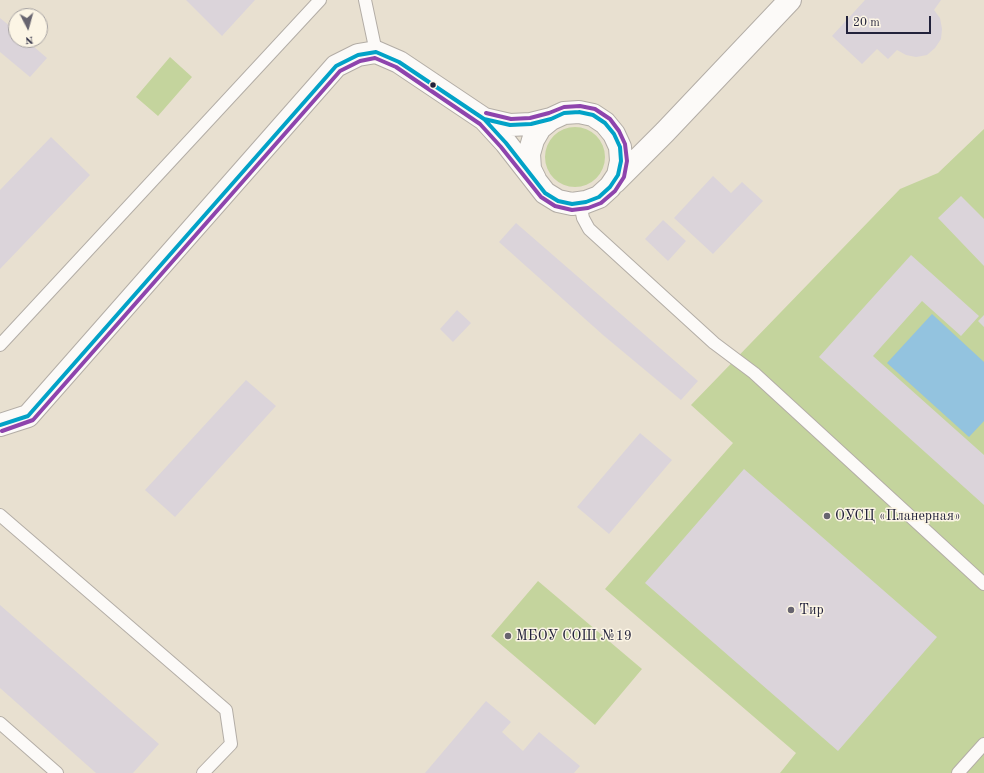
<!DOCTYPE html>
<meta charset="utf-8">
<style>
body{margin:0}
#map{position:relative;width:984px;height:773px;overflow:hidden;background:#e8e0d0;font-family:"Old Standard TT",serif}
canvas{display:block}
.north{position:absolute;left:8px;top:8px;width:40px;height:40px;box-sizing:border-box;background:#fcf5e5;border:1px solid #a5a1a1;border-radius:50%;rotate:174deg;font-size:11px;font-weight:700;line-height:16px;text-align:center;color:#22223b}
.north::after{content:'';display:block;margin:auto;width:14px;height:18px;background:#67646f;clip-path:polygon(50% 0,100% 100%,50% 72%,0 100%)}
.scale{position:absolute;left:846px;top:16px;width:85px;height:18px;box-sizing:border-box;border:2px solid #22223b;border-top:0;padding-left:5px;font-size:12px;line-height:14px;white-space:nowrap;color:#22223b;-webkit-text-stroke:3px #fcf5e5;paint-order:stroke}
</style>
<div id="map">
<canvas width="984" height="773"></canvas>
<div class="north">N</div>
<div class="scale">20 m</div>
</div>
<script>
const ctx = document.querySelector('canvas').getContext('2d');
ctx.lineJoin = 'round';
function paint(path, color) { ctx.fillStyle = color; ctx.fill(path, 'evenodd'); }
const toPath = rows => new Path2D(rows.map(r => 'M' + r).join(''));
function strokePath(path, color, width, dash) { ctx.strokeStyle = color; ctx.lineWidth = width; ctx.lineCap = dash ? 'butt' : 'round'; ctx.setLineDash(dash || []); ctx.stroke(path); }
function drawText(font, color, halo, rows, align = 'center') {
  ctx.font = font + ' "Old Standard TT",serif'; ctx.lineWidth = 3; ctx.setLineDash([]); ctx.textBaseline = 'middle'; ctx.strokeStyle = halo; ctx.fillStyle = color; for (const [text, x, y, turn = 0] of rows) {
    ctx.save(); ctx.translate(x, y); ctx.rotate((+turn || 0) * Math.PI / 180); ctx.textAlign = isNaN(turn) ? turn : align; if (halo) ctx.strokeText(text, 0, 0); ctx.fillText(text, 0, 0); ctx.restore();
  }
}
paint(toPath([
 [170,57,192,77,158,116,136,97],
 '545 157a30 30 0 1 1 60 0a30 30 0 1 1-60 0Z',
 [984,129,984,773,780,773,796,753,605,589,733,443,691,405,900,189,938,173],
 [538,581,642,669,595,725,491,636]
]), '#c4d49d');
paint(toPath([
 [932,314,984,362,984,421,969,437,887,363]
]), '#93c3df');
paint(toPath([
 [186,0,255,0,222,36],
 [865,0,941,0,934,10,940,18,942,29,941,39,935,48,927,55,916,57,906,55,897,50,888,59,877,49,862,64,832,36],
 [0,18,16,31,16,40,26,40,47,58,30,77,0,52],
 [51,137,90,175,0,269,0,190],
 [713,176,731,193,742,182,763,201,713,254,674,218],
 [961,196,984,219,984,266,938,218],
 [663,220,686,241,668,261,645,239],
 [516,223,698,381,681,400,603,335,499,242],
 [911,255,979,316,961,336,922,301,873,356,984,455,984,505,819,357],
 [457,310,471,323,453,342,440,329],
 [984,315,984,327,978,321],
 [246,380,276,406,175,517,145,490],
 [640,433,672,460,609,534,577,507],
 [744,469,937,637,838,751,645,583],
 [0,605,159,744,133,773,96,773,0,688],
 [486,701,511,722,502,732,523,751,539,732,580,766,574,773,425,773]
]), '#dbd4da');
const service = toPath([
 [365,0,376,52],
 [580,203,583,218,589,229,714,343,754,373,984,584],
 [0,345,320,0],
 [0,515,226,710,231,744,203,773],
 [0,723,57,773],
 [958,773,984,744]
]);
const minor = toPath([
 [535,179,530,169,529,154,533,140,540,128,551,119],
 [615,182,665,132,790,0],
 [0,425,28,416,336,66,358,55,376,52,399,62,484,119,506,143,545,193,558,201,572,204,586,202,599,197,610,187,618,175,621,161,620,147,614,134,605,123,593,115,579,112,564,113,551,119,531,124,510,125,484,119]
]);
strokePath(service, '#b3ada6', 14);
strokePath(minor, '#b3ada6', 24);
strokePath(service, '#fcfaf8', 12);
strokePath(minor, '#fcfaf8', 22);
strokePath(toPath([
 [579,112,593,115,605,123,614,134,620,147,621,161,618,175,610,187,599,197,586,202,572,204,558,201,545,193,506,143,484,119,510,125,531,124,551,119,564,113,579,112],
 [0,425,28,416,336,66,358,55,376,52,399,62,484,119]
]), '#02a2c7', 4);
strokePath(toPath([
 [2,431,33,420,340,71,360,61,375,58,396,67,480,124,501,147,541,197,555,206,572,210,588,208,601,203,615,191,624,177,627,161,625,144,619,131,610,119,595,109,580,106,564,107,549,113,530,118,511,119,486,113]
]), '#8e44ad', 4);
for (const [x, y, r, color] of [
 [433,85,3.5,"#22223b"],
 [827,516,4,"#67646f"],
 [791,610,4,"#67646f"],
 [508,636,4,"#67646f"]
]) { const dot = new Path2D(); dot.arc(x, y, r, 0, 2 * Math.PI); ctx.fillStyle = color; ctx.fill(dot); strokePath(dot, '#fcf5e5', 1.5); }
drawText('14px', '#22223b', '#fcf5e5', [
 ["ОУСЦ «Планерная»",835,516],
 ["Тир",799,610],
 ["МБОУ СОШ №19",516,636]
], 'left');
</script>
